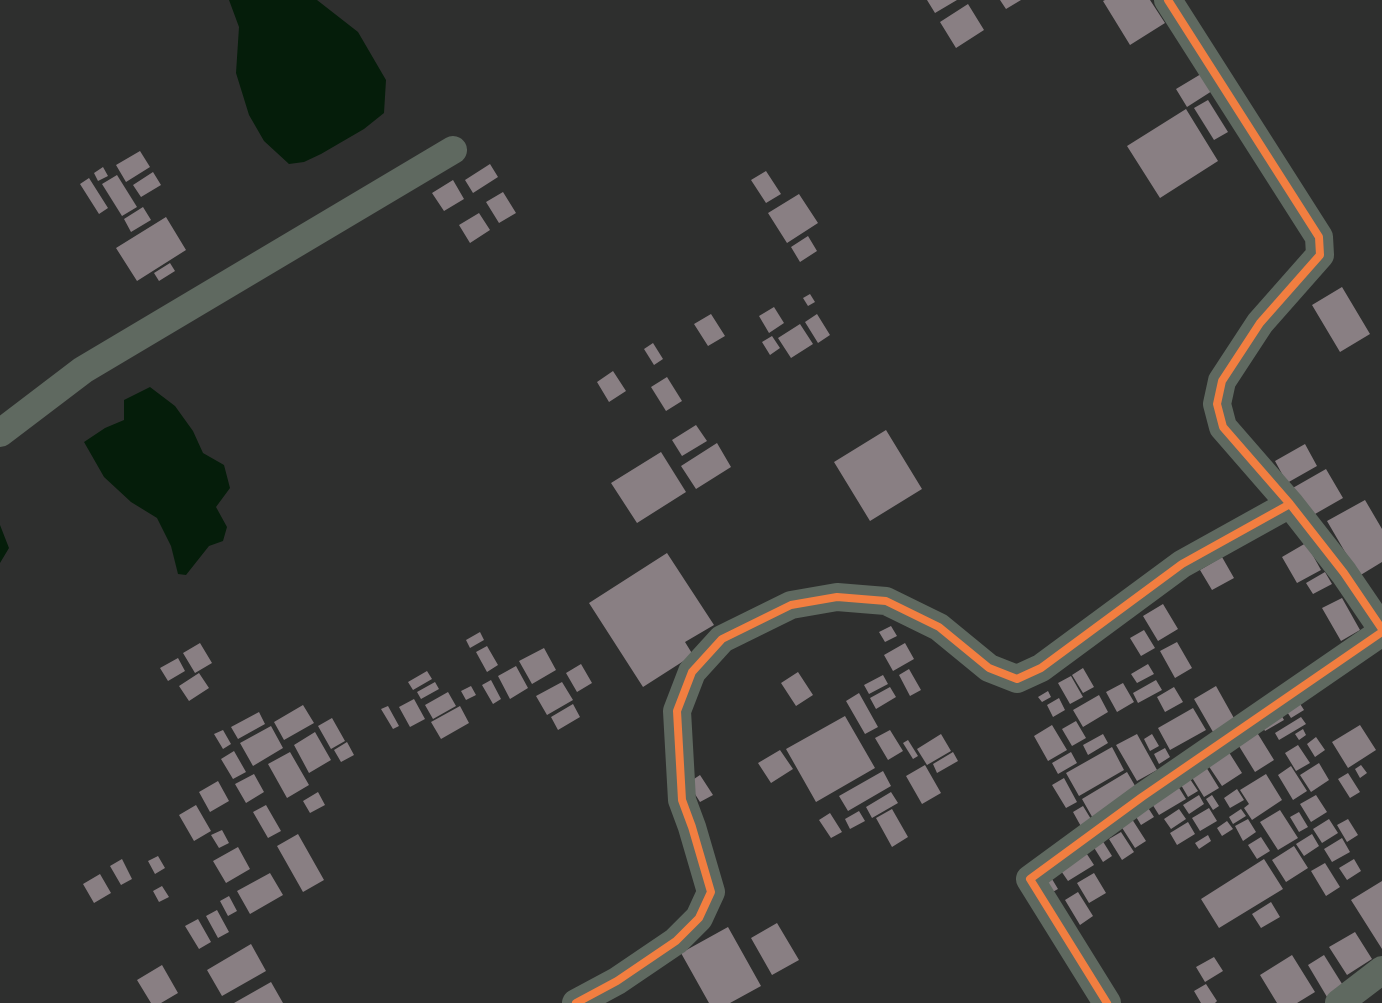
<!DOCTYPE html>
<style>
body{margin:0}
canvas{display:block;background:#2e2f2e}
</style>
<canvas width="1382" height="1003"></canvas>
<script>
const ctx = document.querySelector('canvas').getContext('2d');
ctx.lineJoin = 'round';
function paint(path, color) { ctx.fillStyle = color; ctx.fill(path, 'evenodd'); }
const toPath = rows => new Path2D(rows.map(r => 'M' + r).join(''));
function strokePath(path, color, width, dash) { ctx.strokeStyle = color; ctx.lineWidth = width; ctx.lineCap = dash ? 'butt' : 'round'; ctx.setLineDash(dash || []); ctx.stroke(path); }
paint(toPath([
 [229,0,317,0,358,32,386,80,384,113,364,129,321,154,304,162,289,164,264,141,249,115,236,73,239,27],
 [150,387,175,406,193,431,203,453,224,465,230,488,216,507,227,527,223,541,209,546,186,575,178,574,171,546,157,518,131,502,104,477,84,442,105,428,124,420,124,400],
 [0,525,9,548,0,563]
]), '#051d0a');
paint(toPath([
 [927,0,957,0,935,13],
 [1000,0,1021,0,1006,9],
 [1105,0,1150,0,1165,23,1130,45,1103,1],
 [968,4,984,30,956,48,940,22],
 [1201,74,1212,91,1187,107,1176,89],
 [1208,100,1228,132,1214,140,1194,108],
 [1186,109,1218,161,1160,198,1127,146],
 [140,151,150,167,126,182,116,165],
 [490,164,498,177,473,193,465,180],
 [103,167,108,176,98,181,94,173],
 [766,171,781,194,766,203,751,180],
 [153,172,161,185,141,197,133,185],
 [117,175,137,207,122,216,102,184],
 [89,178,108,208,99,214,80,184],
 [453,180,464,199,444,211,432,193],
 [503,192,516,213,499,223,486,202],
 [799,194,818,223,787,243,768,213],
 [143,207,151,220,131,232,124,219],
 [479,213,490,230,470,243,459,225],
 [166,217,186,250,137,281,116,248],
 [808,236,817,251,800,262,791,247],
 [170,263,175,271,159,281,154,273],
 [1342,287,1370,334,1340,352,1312,305],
 [810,294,815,302,808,306,803,298],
 [774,307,784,323,769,333,759,316],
 [711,314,725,336,708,346,694,324],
 [817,314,830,335,818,343,805,322],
 [800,324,813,344,791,358,778,338],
 [772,336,780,348,770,355,762,342],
 [653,343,663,359,654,365,644,349],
 [613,371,626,391,609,402,597,382],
 [667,377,682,401,666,411,651,387],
 [696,425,707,441,682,456,672,440],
 [886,430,922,489,870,521,834,462],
 [717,443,731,467,696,489,681,466],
 [1305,444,1317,466,1287,483,1275,461],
 [661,452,686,492,637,523,611,483],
 [1326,469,1343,498,1308,518,1291,489],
 [1365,500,1382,529,1382,562,1359,576,1327,521],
 [1306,543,1321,570,1297,583,1282,557],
 [667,553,714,625,685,642,693,655,643,687,589,603],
 [1222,557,1234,578,1212,590,1200,570],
 [1325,572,1332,584,1313,594,1306,583],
 [1342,598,1360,630,1341,641,1322,608],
 [1163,604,1178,629,1158,641,1143,616],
 [891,626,897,636,885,642,879,632],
 [1144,630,1155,648,1141,656,1130,638],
 [480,632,484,640,470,648,466,640],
 [1177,642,1192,668,1175,678,1160,651],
 [200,643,212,663,195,673,183,653],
 [905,643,914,659,893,671,884,655],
 [487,646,498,665,487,672,476,652],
 [544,648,556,670,532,684,519,661],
 [178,658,185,671,168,681,160,668],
 [581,664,592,683,577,692,566,673],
 [1148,664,1154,674,1137,683,1131,674],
 [516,666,528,688,510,699,498,676],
 [1083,668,1094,687,1083,693,1072,675],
 [909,669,921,690,910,696,899,675],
 [427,671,432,679,413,690,408,682],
 [798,672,813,695,796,706,781,683],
 [199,673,209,688,189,701,179,686],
 [883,675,888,684,869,694,864,685],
 [1071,676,1083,697,1070,704,1058,683],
 [491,680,501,699,493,704,482,685],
 [1156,680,1162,690,1138,703,1133,693],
 [435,682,439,689,421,699,417,692],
 [562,682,573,700,547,715,536,696],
 [1123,683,1134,702,1117,712,1106,692],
 [471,686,476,695,466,700,461,691],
 [1216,686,1235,720,1213,732,1194,699],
 [890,687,896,697,876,709,870,698],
 [1174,687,1183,702,1165,712,1157,697],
 [1048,691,1051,697,1042,702,1038,697],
 [448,692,456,706,433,719,425,705],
 [859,693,878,727,865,734,846,701],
 [1099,695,1108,712,1083,727,1073,710],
 [1295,696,1304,710,1291,718,1282,704],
 [1059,698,1065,710,1053,717,1047,705],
 [414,699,425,719,410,727,399,707],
 [573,704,580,717,558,730,551,717],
 [303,705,314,723,284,740,274,722],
 [388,706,399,726,393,729,381,709],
 [460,706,469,723,441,739,431,722],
 [1193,708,1206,730,1170,750,1158,728],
 [1278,709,1284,720,1265,731,1259,721],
 [259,712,265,724,238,739,231,727],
 [845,716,875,768,816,802,786,749],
 [1301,717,1306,724,1279,740,1275,733],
 [332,718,345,741,331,749,318,726],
 [1076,721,1086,738,1072,746,1062,729],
 [1052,725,1067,750,1048,761,1034,736],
 [1360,725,1376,750,1348,768,1332,742],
 [271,726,283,748,253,766,240,743],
 [1253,726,1274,760,1255,772,1234,738],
 [1303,729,1306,735,1299,740,1295,734],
 [223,730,231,744,223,749,214,734],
 [890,730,903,751,888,760,875,738],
 [315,732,331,760,309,773,294,745],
 [941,734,951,751,927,765,917,749],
 [1103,734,1108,743,1088,755,1083,745],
 [1137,734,1157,770,1137,781,1116,745],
 [1152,734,1159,746,1150,751,1144,739],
 [1316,737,1325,750,1315,757,1307,744],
 [908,740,918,756,913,759,903,743],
 [347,742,354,755,341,762,334,750],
 [1298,745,1310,763,1296,771,1285,753],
 [1225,746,1242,773,1222,786,1204,759],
 [1112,747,1124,770,1079,796,1066,773],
 [1165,748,1170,757,1159,764,1154,754],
 [780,750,793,769,771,783,758,763],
 [234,751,246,772,233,779,221,759],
 [290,752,309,785,287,798,268,764],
 [953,752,958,761,937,773,933,764],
 [1071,752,1077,763,1058,774,1052,763],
 [1203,762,1219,788,1204,797,1188,771],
 [1319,763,1329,780,1311,792,1300,775],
 [925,765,941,793,922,804,906,776],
 [1361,765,1367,773,1360,778,1355,769],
 [1291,766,1307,791,1293,800,1278,775],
 [883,771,891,786,848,811,839,796],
 [1127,772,1141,796,1095,822,1082,799],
 [1186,773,1198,791,1188,797,1177,778],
 [1348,773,1360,792,1350,798,1338,779],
 [254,774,264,792,246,803,235,784],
 [1266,774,1282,800,1252,820,1244,808,1249,804,1240,790],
 [700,775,713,795,700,802,688,783],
 [1064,778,1077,802,1066,808,1052,785],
 [218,781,229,801,210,812,199,792],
 [1176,783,1186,799,1159,815,1149,799],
 [1237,789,1244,800,1230,808,1224,798],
 [318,792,325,805,310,813,303,801],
 [891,792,898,803,872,818,866,807],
 [1199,795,1204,804,1189,814,1183,805],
 [1212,795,1219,806,1213,810,1206,799],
 [1316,795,1327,812,1311,822,1300,804],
 [1145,803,1154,817,1141,825,1132,810],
 [196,805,211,831,194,841,179,815],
 [266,805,281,831,268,838,253,812],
 [1083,806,1094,824,1083,830,1073,812],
 [1209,808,1217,821,1200,831,1192,818],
 [892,809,908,837,892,847,876,818],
 [1179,809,1186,819,1171,829,1164,819],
 [1241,809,1246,816,1233,824,1229,817],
 [1280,810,1298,838,1278,850,1260,822],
 [859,811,865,821,850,829,845,819],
 [1299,812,1308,827,1299,832,1290,817],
 [830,813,842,832,831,838,819,820],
 [1130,816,1146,841,1135,848,1119,823],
 [1248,819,1256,832,1243,841,1235,826],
 [1329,819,1338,833,1322,843,1313,829],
 [1348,819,1358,835,1347,842,1337,825],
 [1227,821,1233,829,1222,836,1217,828],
 [1188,822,1195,834,1177,845,1170,833],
 [222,830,229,843,219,848,211,835],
 [1121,832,1134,852,1122,860,1109,839],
 [298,834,324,880,303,892,277,846],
 [1312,834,1319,846,1304,856,1296,844],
 [1208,835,1211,841,1199,849,1195,843],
 [1261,837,1270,851,1257,859,1248,845],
 [1342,838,1350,852,1332,862,1324,849],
 [1102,840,1112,856,1103,862,1093,846],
 [1294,846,1308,868,1286,882,1272,860],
 [238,847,250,869,226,883,213,861],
 [1083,848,1094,865,1068,881,1057,865],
 [158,856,165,868,155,874,148,861],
 [122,859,132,879,121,885,110,866],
 [1264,859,1283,889,1219,928,1201,899],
 [1354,859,1361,871,1347,880,1339,868],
 [1325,863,1340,887,1326,896,1311,871],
 [270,873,283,895,250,914,237,891],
 [1094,873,1106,893,1089,903,1077,883],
 [100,874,111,893,94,903,83,884],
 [1052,879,1058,889,1049,894,1043,884],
 [1382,881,1382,949,1351,900],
 [162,886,169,897,159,902,153,891],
 [1078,892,1093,916,1080,925,1065,900],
 [229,896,237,911,228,916,220,901],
 [1271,902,1280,917,1261,928,1252,914],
 [217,910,229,932,218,938,206,916],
 [198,919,211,942,199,949,185,926],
 [777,923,799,960,772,975,751,938],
 [728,927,761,986,730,1003,709,1003,681,953],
 [1355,932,1372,959,1347,975,1329,947],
 [251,944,266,971,222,996,207,970],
 [1292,955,1315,992,1297,1003,1277,1003,1260,975],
 [1324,955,1344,987,1327,997,1308,965],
 [1214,957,1223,971,1205,982,1196,967],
 [162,965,178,993,161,1003,151,1003,137,980],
 [271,982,283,1003,234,1003],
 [1206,984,1217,1001,1215,1003,1201,1003,1194,991]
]), '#897f83');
strokePath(toPath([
 [1168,0,1319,237,1320,255,1260,323,1222,381,1217,404,1223,427,1290,504,1344,573,1382,629],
 [0,433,83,370,453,150],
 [576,1003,617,981,676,941,699,918,711,892,692,827,682,800,677,711,692,672,722,639,791,605,837,597,886,601,939,627,989,668,1017,679,1041,668,1182,564,1290,504],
 [1107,1003,1030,879,1142,797,1382,632],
 [1339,1003,1382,970]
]), '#5f6960', 28);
strokePath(toPath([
 [1168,0,1319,237,1320,255,1260,323,1222,381,1217,404,1223,427,1290,504,1344,573,1382,629],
 [576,1003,617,981,676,941,699,918,711,892,692,827,682,800,677,711,692,672,722,639,791,605,837,597,886,601,939,627,989,668,1017,679,1041,668,1182,564,1290,504],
 [1107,1003,1030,879,1142,797,1382,632]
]), '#f27e40', 8);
</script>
